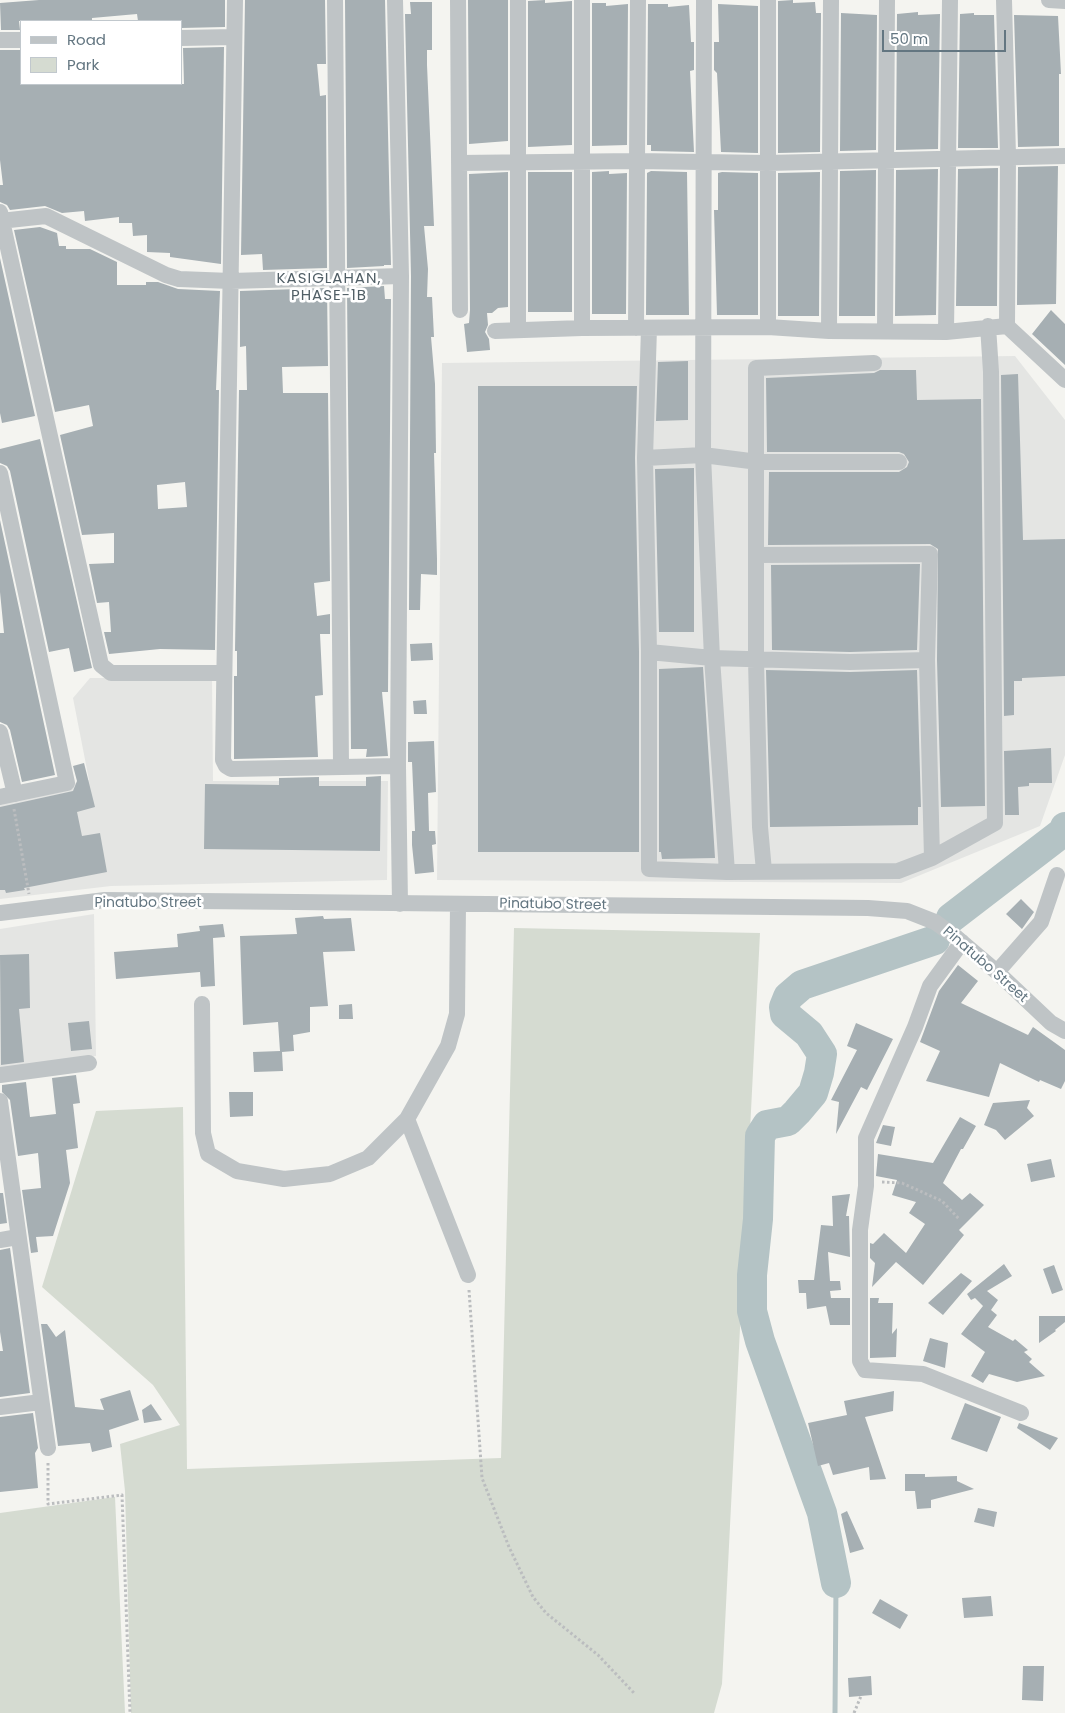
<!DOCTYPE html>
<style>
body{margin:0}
#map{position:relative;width:1065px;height:1713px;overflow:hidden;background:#f4f4f0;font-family:Poppins,sans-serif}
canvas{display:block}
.legend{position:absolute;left:20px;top:20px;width:162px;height:65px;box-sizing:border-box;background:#fff;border:1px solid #c1c8cd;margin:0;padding:6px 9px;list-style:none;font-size:15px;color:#637681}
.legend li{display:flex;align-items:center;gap:10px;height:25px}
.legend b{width:25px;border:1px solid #c1c8cd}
.scale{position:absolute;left:882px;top:30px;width:124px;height:22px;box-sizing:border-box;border:2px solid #637681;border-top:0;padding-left:6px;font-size:15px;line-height:18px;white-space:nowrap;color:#637681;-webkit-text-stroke:4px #fff;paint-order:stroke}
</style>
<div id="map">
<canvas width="1065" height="1713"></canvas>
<ul class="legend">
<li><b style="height:6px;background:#bfc4c6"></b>Road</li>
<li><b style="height:14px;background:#d5dbd1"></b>Park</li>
</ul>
<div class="scale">50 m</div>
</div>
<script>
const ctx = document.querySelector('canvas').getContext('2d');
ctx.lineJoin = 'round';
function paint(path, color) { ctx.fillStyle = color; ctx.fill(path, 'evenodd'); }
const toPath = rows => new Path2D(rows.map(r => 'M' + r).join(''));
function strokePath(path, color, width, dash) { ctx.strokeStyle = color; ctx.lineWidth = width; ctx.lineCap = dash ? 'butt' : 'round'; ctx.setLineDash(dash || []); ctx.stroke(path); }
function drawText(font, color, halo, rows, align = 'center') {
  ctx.font = font + ' Poppins,sans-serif'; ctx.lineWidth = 5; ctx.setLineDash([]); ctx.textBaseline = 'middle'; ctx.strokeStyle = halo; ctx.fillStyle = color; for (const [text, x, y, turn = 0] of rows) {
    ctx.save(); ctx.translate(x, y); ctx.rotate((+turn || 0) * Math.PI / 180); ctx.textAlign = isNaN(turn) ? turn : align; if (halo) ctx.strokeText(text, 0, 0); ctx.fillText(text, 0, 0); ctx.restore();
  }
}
paint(toPath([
 [1015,356,1065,420,1065,755,1040,826,901,883,437,880,442,363],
 [90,678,212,678,213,781,388,781,387,880,111,886,0,899,0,801,89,780,73,698],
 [94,914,96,1056,0,1069,0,929]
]), '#e4e5e3');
paint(toPath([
 [514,928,760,933,722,1684,714,1713,131,1713,125,1491,120,1444,180,1425,153,1385,42,1287,96,1111,183,1107,187,1469,501,1458],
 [115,1497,125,1713,0,1713,0,1513]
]), '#d5dbd1');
strokePath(toPath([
 [835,1713,836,1583]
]), '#b4c3c5', 5);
strokePath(toPath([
 [951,918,1063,832,1065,827],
 [836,1583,822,1513,760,1341,752,1311,752,1275,758,1219,760,1136,767,1125,788,1121,797,1112,813,1093,819,1073,822,1054,809,1034,785,1014,784,1007,788,997,802,985,935,940]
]), '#b4c3c5', 30);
paint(toPath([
 [39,0,225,0,225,27,181,28,181,21,138,21,137,14,92,18,92,21,19,21,20,30,1,30,0,3],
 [245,0,325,0,326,64,317,64,320,96,326,95,327,268,263,270,262,254,241,255],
 [345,0,385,0,391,265,384,265,384,266,347,268],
 [468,0,508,0,508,141,469,144],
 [545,0,545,3,572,1,572,145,528,147,528,1],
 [793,0,793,3,815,2,816,13,821,13,820,152,778,153,778,1],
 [410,2,432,2,432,50,427,50,427,65,434,226,424,226,428,269,427,297,432,297,434,337,431,337,435,384,436,453,434,453,437,559,437,575,421,574,420,610,409,610,411,276,405,14,411,14],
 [592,3,606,3,606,6,628,4,627,145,592,146],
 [648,4,668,4,668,7,689,5,691,42,694,42,694,70,690,71,694,152,651,151,651,145,647,145],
 [718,4,758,6,758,153,721,152,717,73,714,70,714,42,719,42],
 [918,12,918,15,940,14,938,149,896,150,897,14],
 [841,13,877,15,876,150,840,151],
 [974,13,974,15,994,15,998,148,958,148,960,14],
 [1014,15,1058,16,1061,74,1059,74,1059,146,1018,147],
 [224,47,221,264,170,257,170,253,147,252,147,235,133,236,132,223,119,223,119,217,85,221,84,211,62,213,45,206,10,210,7,205,0,202,0,185,3,185,0,160,0,50,21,50,21,84,184,84,183,48],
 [1058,166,1056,304,1017,305,1018,167],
 [998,168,997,306,956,306,958,169],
 [938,169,936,315,895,316,896,170],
 [876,170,875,316,839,316,840,171],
 [609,171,609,174,627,173,626,314,592,314,592,172],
 [651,171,687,172,689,315,646,315,647,173],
 [508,172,508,307,498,308,492,313,487,313,488,325,485,332,489,339,490,350,467,352,464,324,469,323,470,310,469,174],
 [528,172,572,172,572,312,528,312],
 [722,172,758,173,758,315,717,315,714,210,718,210,718,173],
 [820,172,819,316,778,316,778,173],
 [40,227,57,233,59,246,66,246,66,249,90,249,117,262,117,285,146,285,146,282,158,282,178,289,220,291,216,390,219,390,215,650,160,649,109,654,104,632,111,632,109,602,97,603,89,564,114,563,114,533,82,535,60,435,93,426,89,405,55,412,14,230],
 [185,482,187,507,158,509,157,485],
 [0,258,35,416,2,423,0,413],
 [384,286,385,299,391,299,388,692,382,692,388,756,366,757,367,749,351,749,347,288],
 [327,288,328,366,282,367,283,393,328,393,330,581,314,583,317,616,330,614,330,634,320,634,323,695,315,696,318,757,234,759,234,676,237,676,237,651,235,651,239,390,247,390,246,346,240,347,240,291],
 [1051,310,1065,324,1065,365,1032,334],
 [688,361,688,420,656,421,658,362],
 [880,370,916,370,917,400,981,399,985,806,941,807,937,660,938,549,930,544,768,545,769,472,899,472,907,467,909,462,904,454,899,452,767,452,766,378,874,373],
 [1018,374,1023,540,1065,539,1065,676,1022,678,1022,681,1014,681,1014,715,1004,716,1001,375],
 [478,386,637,386,635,458,639,652,639,852,478,852],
 [40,439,92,668,74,672,69,648,49,652,10,471,7,466,0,463,0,449],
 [694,468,694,632,659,632,655,469],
 [0,520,55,775,22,782,10,730,7,725,0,722,0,633,4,633,0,592],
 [920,564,917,650,850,652,772,650,771,565],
 [432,643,433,660,411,661,410,644],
 [703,667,715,858,662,859,661,852,659,852,659,669],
 [766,670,850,672,917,670,921,807,918,807,918,825,770,827],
 [426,700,427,714,414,714,413,701],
 [434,741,436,792,428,793,429,831,435,831,436,844,432,845,434,872,415,874,412,845,412,831,415,831,412,762,408,762,408,742],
 [1051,748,1052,783,1029,783,1029,786,1018,787,1019,815,1005,815,1004,751],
 [84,763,95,807,77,812,82,836,100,833,107,872,24,888,25,890,6,893,5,890,0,890,0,807,73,791,77,781,73,766],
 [381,776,380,851,204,849,205,784,279,785,279,778,319,777,319,786,366,786,366,777],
 [1021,899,1034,912,1022,929,1006,914],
 [323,916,324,919,351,918,355,951,323,952,328,1006,310,1007,310,1032,293,1035,294,1051,282,1052,283,1071,254,1072,253,1052,280,1051,278,1022,243,1025,240,936,297,934,295,918],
 [223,924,225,937,213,938,215,986,201,987,200,972,116,979,114,952,178,947,177,934,200,931,199,926],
 [29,954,30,1008,19,1009,24,1062,1,1065,0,955],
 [958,965,978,981,961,1003,1028,1035,1033,1027,1065,1050,1065,1081,1061,1089,1040,1080,1039,1082,1000,1063,989,1097,926,1081,940,1051,920,1042,939,991],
 [352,1004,353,1019,339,1019,339,1005],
 [89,1021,92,1049,71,1051,68,1023],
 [856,1023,893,1039,867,1090,861,1087,836,1134,839,1102,831,1100,857,1050,847,1046],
 [76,1075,80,1103,73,1104,78,1148,66,1150,70,1183,53,1236,36,1237,38,1252,31,1253,22,1190,41,1188,38,1153,18,1156,10,1100,2,1092,2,1085,26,1082,30,1117,56,1114,52,1078],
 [229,1092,253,1092,253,1116,230,1117],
 [1030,1100,1027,1108,1034,1116,1005,1140,996,1130,984,1125,993,1103],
 [960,1117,976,1126,963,1149,961,1149,943,1183,962,1200,970,1193,984,1205,959,1230,964,1235,923,1285,896,1262,872,1287,875,1263,870,1258,870,1243,873,1244,884,1233,906,1253,925,1224,909,1213,916,1202,892,1195,897,1180,876,1176,878,1154,933,1163],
 [883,1125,895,1127,891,1146,876,1143],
 [1051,1159,1055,1177,1031,1182,1027,1164],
 [0,1193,3,1193,7,1223,0,1224],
 [850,1194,846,1216,849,1216,850,1257,828,1252,830,1281,840,1281,841,1290,830,1291,831,1298,850,1298,850,1325,830,1325,826,1306,807,1309,806,1293,799,1293,798,1280,814,1280,821,1225,833,1226,832,1196],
 [10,1248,30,1393,0,1397,0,1351,3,1351,0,1332,0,1250],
 [1004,1264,1012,1276,987,1291,998,1300,991,1310,997,1315,988,1327,1013,1341,1015,1339,1028,1350,1024,1352,1032,1359,1029,1362,1045,1376,1017,1382,989,1374,983,1383,971,1376,985,1352,961,1334,983,1306,975,1298,971,1300,967,1294],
 [1054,1265,1063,1290,1052,1294,1043,1269],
 [961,1273,972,1281,943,1315,928,1303],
 [870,1298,879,1298,878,1303,893,1303,892,1334,897,1328,896,1357,870,1358],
 [1039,1316,1065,1316,1065,1322,1055,1330,1056,1331,1039,1343],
 [41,1324,47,1324,56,1337,65,1330,75,1407,104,1410,100,1399,130,1390,139,1420,109,1430,112,1447,92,1452,90,1443,58,1446],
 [930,1338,948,1343,945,1368,923,1361],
 [894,1391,893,1411,865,1417,886,1479,870,1480,869,1467,833,1475,829,1463,818,1466,808,1423,847,1415,844,1401],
 [965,1403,1001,1417,987,1452,951,1439],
 [151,1404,162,1420,144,1423,142,1410],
 [33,1413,38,1448,35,1453,38,1488,0,1492,0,1417],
 [1019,1423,1058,1438,1050,1450,1017,1428],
 [905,1474,925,1474,925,1477,957,1476,957,1481,974,1489,931,1500,931,1508,917,1509,915,1491,905,1491],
 [978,1508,997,1512,994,1527,974,1522],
 [847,1511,864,1549,850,1553,841,1514],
 [991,1596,993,1616,964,1618,962,1598],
 [880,1599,908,1615,900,1629,872,1613],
 [1023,1666,1044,1666,1043,1701,1022,1700],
 [871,1676,872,1695,849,1697,848,1678]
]), '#a6afb3');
strokePath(toPath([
 [14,809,29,894],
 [882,1182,902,1183,942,1201,960,1220],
 [469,1290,482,1478,509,1547,533,1597,546,1613,598,1655,634,1693],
 [48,1463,48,1504,122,1495,130,1713],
 [854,1713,861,1696]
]), '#bbbdbf', 3, [2.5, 2.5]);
strokePath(toPath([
 [235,0,223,760,226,766,231,769,398,766],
 [335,0,341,766],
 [395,0,401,276,398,766,400,904],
 [458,0,460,310],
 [518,0,518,330],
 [582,0,582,328],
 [704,0,703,455,712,658,727,872],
 [1004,0,1008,156,1007,326],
 [1049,0,1065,1],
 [181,38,234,37],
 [0,40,21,40],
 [459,163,637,161,767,163,1065,156],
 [0,212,101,665,111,673,224,673],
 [0,221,46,216,166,275,179,279,231,281,401,276],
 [768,327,768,0],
 [636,328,638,0],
 [649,328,645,458,649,652,649,869,727,872,898,871,932,858,995,823,991,372,988,326],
 [495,331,582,328,768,327,829,331,946,332,1007,326,1065,380],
 [829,331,831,0],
 [885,331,887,0],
 [946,332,950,0],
 [645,458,703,455,758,462,899,462],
 [0,473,67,783,0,797],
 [757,555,930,554,927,660,932,858],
 [649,652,712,658,850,662,927,660],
 [0,732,15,794],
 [764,871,760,827,756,660,756,368,874,363],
 [458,904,457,1014,448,1046,407,1119,468,1275],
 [0,913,105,900,868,908,907,911,935,922,957,938,997,972,1051,1023,1065,1031],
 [962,942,930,986,915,1027,866,1138,866,1186,860,1230,860,1361,865,1370,923,1374,1021,1413],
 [997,972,1041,922,1057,875],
 [202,1004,203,1133,208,1154,237,1171,284,1179,330,1174,368,1158,407,1119],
 [0,1075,89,1063],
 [0,1101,48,1448],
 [0,1240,18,1237],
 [0,1407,41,1402]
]), '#bfc4c6', 16);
drawText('14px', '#637681', '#fff', [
 ["Pinatubo Street",148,903],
 ["Pinatubo Street",553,905,1],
 ["Pinatubo Street",985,965,41]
]);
ctx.letterSpacing = '1px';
drawText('15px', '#515f66', '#fff', [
 ["KASIGLAHAN,",329,279],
 ["PHASE-1B",329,296]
]);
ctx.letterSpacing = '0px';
</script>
